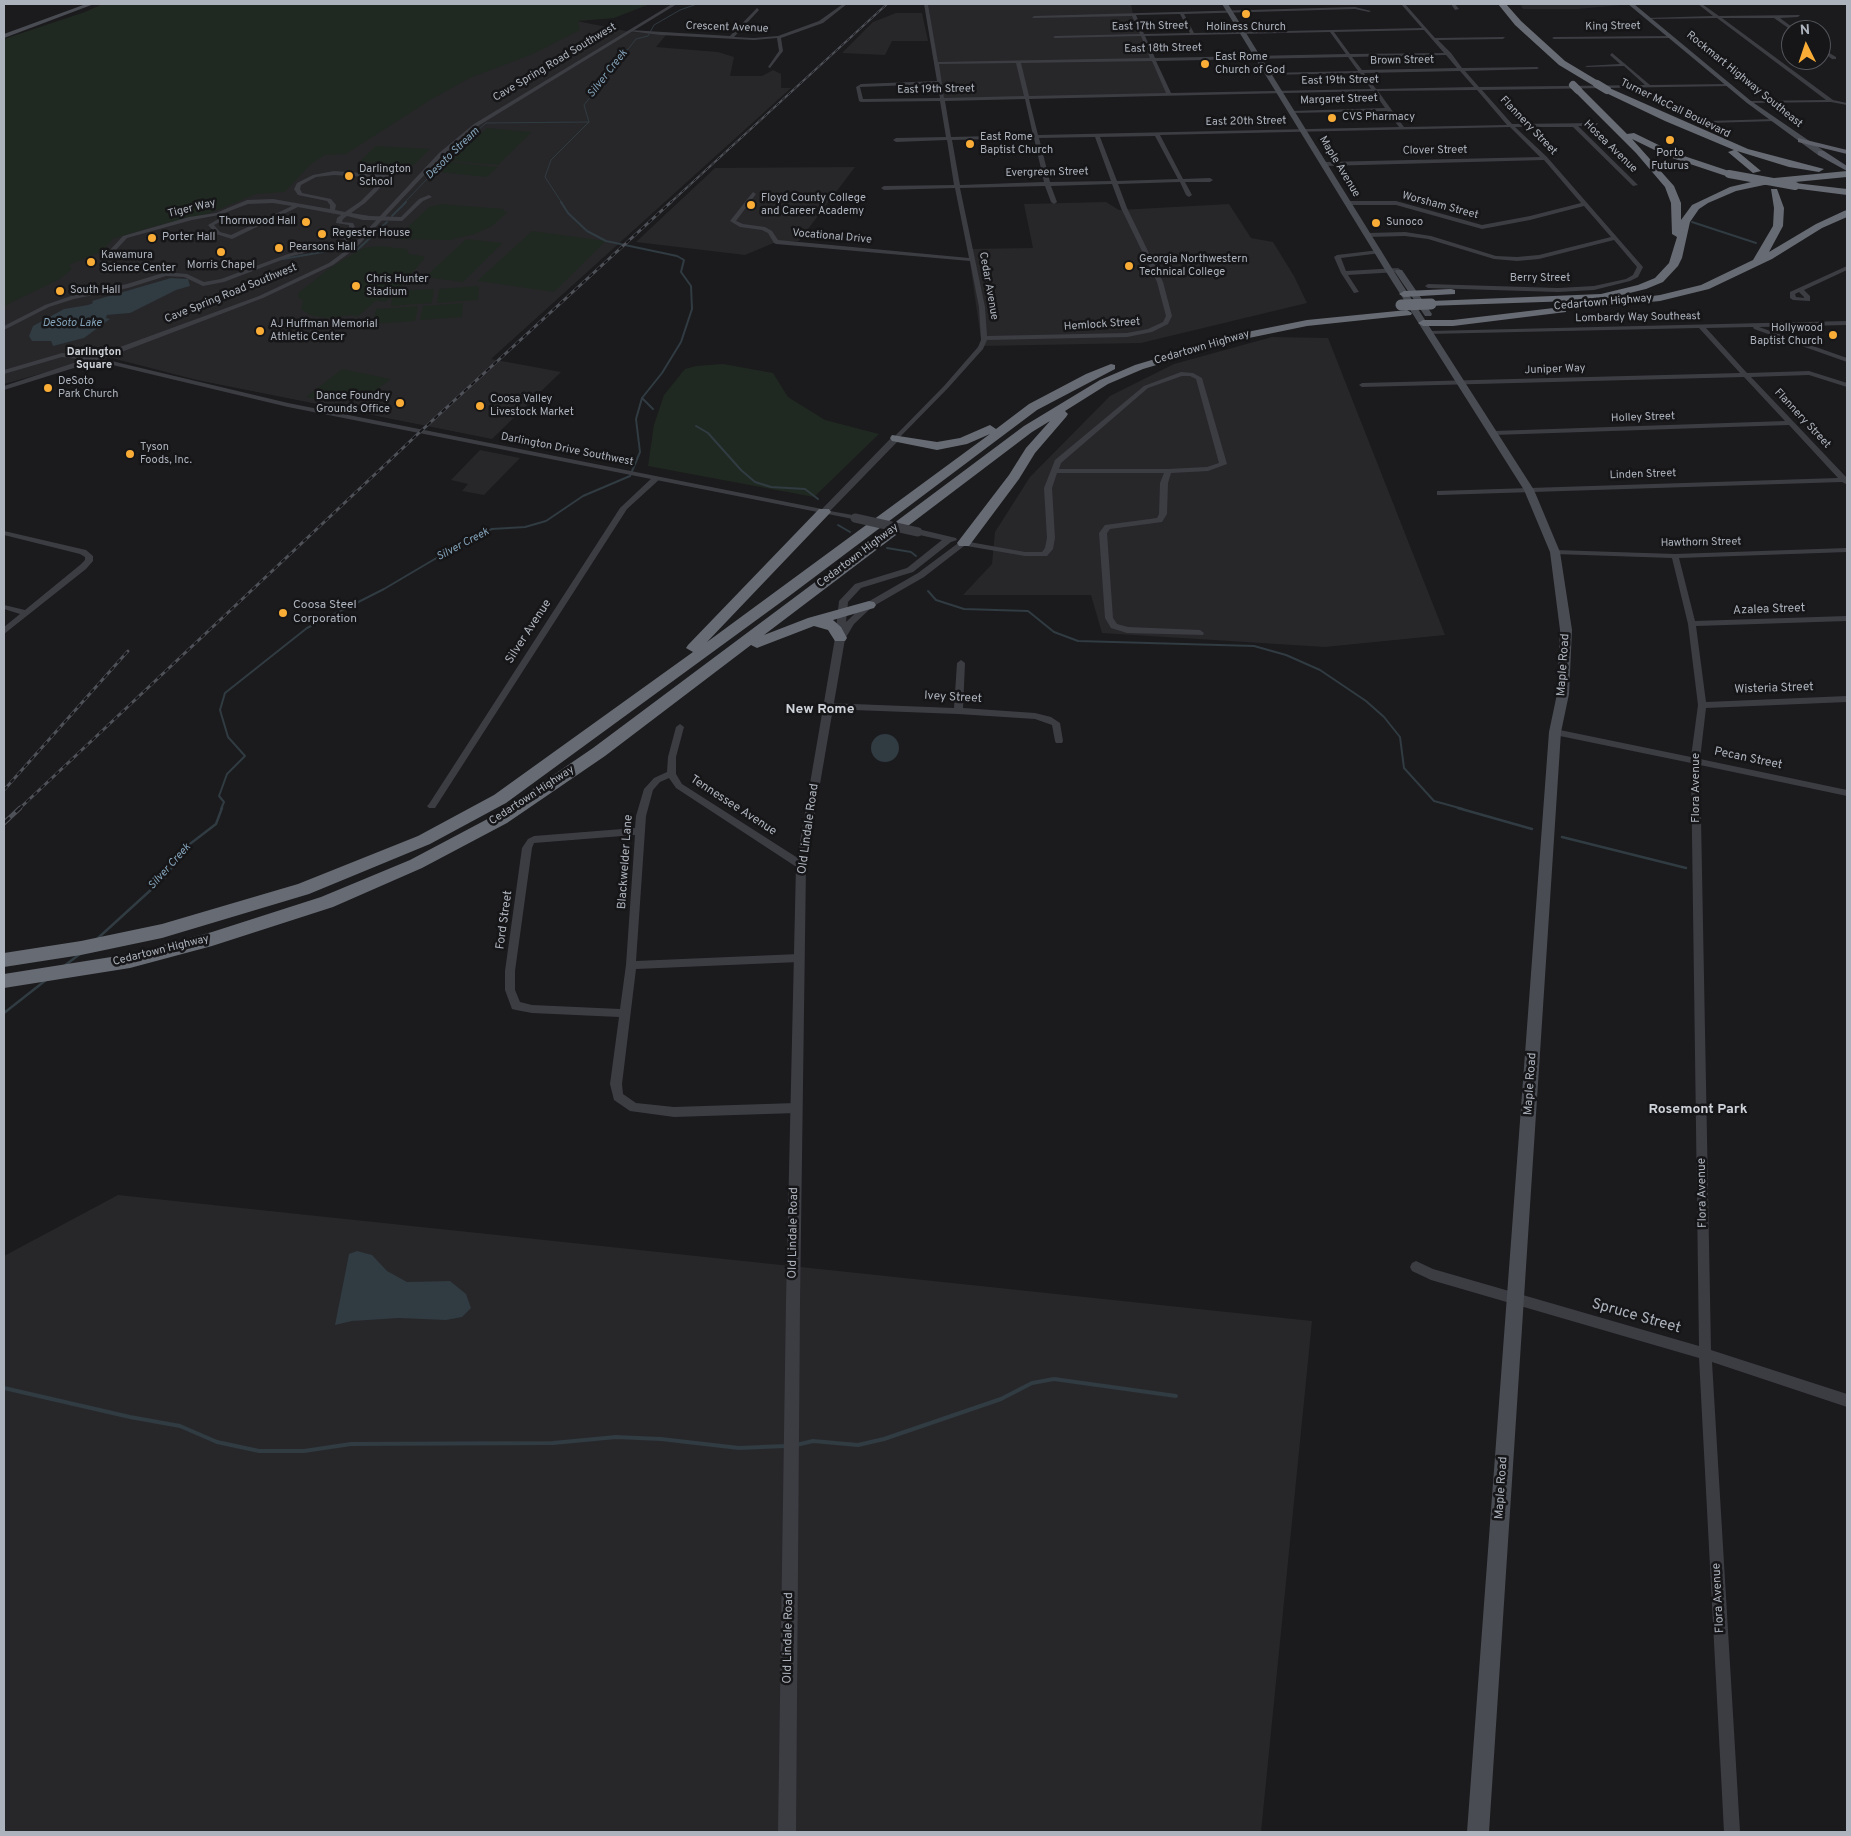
<!DOCTYPE html>
<style>
body{margin:0}
#map{position:relative;width:1851px;height:1836px;overflow:hidden;background:#1b1b1d;font-family:Overpass,sans-serif}
canvas{display:block}
.frame{position:absolute;inset:0;border:5px solid #adb3bd;pointer-events:none}
.north{position:absolute;left:1781px;top:20px;width:50px;height:50px;box-sizing:border-box;background:#161618;border:1px solid #52555a;border-radius:50%;rotate:356deg;font-size:14px;font-weight:700;line-height:20px;text-align:center;color:#adb3bd}
.north::after{content:'';display:block;margin:auto;width:18px;height:22px;background:#f9ad37;clip-path:polygon(50% 0,100% 100%,50% 72%,0 100%)}
</style>
<div id="map">
<canvas width="1851" height="1836"></canvas>
<div class="frame"></div>
<div class="north">N</div>
</div>
<script>
const ctx = document.querySelector('canvas').getContext('2d');
ctx.lineJoin = 'round';
function paint(path, color) { ctx.fillStyle = color; ctx.fill(path, 'evenodd'); }
const toPath = rows => new Path2D(rows.map(r => 'M' + r).join(''));
function strokePath(path, color, width, dash) { ctx.strokeStyle = color; ctx.lineWidth = width; ctx.lineCap = dash ? 'butt' : 'round'; ctx.setLineDash(dash || []); ctx.stroke(path); }
function drawText(font, color, halo, rows, align = 'center') {
  ctx.font = font + ' Overpass,sans-serif'; ctx.lineWidth = 5; ctx.setLineDash([]); ctx.textBaseline = 'middle'; ctx.strokeStyle = halo; ctx.fillStyle = color; for (const [text, x, y, turn = 0] of rows) {
    ctx.save(); ctx.translate(x, y); ctx.rotate((+turn || 0) * Math.PI / 180); ctx.textAlign = isNaN(turn) ? turn : align; if (halo) ctx.strokeText(text, 0, 0); ctx.fillText(text, 0, 0); ctx.restore();
  }
}
paint(toPath([
 [928,4,1131,4,1133,14,1169,94,944,100],
 [1520,4,1632,4,1578,9,1523,9],
 [896,13,922,13,928,41,892,41,885,55,842,53,873,22],
 [577,21,631,32,667,34,656,47,718,52,734,57,730,76,762,76,773,70,781,74,781,88,791,88,491,359,561,372,492,439,197,380,104,356,4,384,4,111],
 [855,167,799,241,776,242,745,255,636,242,715,168],
 [1106,202,1119,210,1229,204,1251,238,1273,242,1294,276,1307,303,1141,343,982,346,968,249,1033,248,1024,204],
 [1272,337,1328,338,1445,635,1325,647,1102,633,1091,595,963,595,992,564,995,532,1030,477,1110,396,1174,364],
 [480,450,520,458,484,495,462,491,468,484,451,480],
 [118,1195,1312,1321,1261,1832,4,1832,4,1256]
]), '#27272a');
paint(toPath([
 [103,4,650,4,614,18,578,21,580,30,533,54,470,78,432,99,346,154,325,155,310,165,285,192,256,194,210,213,148,228,113,239,101,252,69,265,72,269,60,279,4,306,4,39,85,12],
 [487,128,532,132,498,165,451,161],
 [376,146,430,149,414,165,359,162],
 [449,162,498,167,487,177,437,172],
 [441,204,504,209,503,211,508,212,492,226,475,234,450,240,395,239,429,207],
 [532,231,606,241,554,292,477,281],
 [466,239,503,243,463,282,425,277],
 [380,246,407,249,409,254,423,256,425,258,397,291,434,289,432,303,391,306,392,296,386,302,376,301,357,317,354,315,328,318,312,316,301,309,303,301,298,297,298,293,330,268,363,248],
 [479,286,478,300,437,303,439,289],
 [463,303,462,317,420,320,423,306],
 [418,306,415,321,373,324,376,309],
 [723,364,773,373,788,397,825,420,879,434,814,497,648,466,654,425,664,395,685,369,696,366],
 [342,369,391,379,376,390,349,398,319,400,306,397]
]), '#202921');
paint(toPath([
 [171,278,188,279,190,286,176,290,130,313,107,315,106,318,110,319,84,338,53,346,51,341,32,341,29,336,33,326,64,309,88,305,93,303,92,301],
 '871 748a14 14 0 1 1 28 0a14 14 0 1 1-28 0Z',
 [357,1251,372,1255,387,1271,407,1282,450,1281,466,1294,471,1308,462,1317,446,1320,399,1318,352,1321,335,1325,349,1254]
]), '#303b42');
strokePath(toPath([
 [404,203,450,155,486,123,589,122],
 [562,203,545,177,551,160,589,122,584,105,636,39,648,36,654,25,680,10,697,4]
]), '#303b42', 1);
strokePath(toPath([
 [392,216,406,202],
 [1692,222,1756,243],
 [356,251,387,222],
 [283,259,345,248],
 [642,398,653,409],
 [696,426,708,433,741,470,755,482,771,487,805,489,818,499],
 [838,525,850,532],
 [887,548,911,552,916,556],
 [928,591,936,600,964,609,1028,611,1054,632,1078,641,1254,646,1286,655,1320,670,1366,701,1384,717,1400,737,1404,768,1434,801,1463,809],
 [221,809,224,802,219,796,227,774,245,756,228,737,220,710,225,693,307,628,384,589,467,540,492,529,525,527,546,521,583,496,630,476,640,452,636,419,642,398,662,373,681,342,692,309,691,286,681,272,684,260,677,256,606,241,587,231,568,213,561,202]
]), '#303b42', 2);
strokePath(toPath([
 [1458,808,1532,829],
 [1562,837,1686,868],
 [97,939,165,877,186,847,216,824,222,808],
 [64,966,80,954],
 [4,1013,46,980]
]), '#303b42', 2.5);
strokePath(toPath([
 [4,1388,130,1417,180,1426,217,1442,259,1451,304,1451,351,1444,553,1443,616,1437,661,1439,739,1448,785,1446],
 [796,1445,813,1441,858,1445,884,1439,1001,1399,1032,1383,1054,1379,1176,1396]
]), '#303b42', 4);
paint(toPath([
 [843,4,847,4,823,23,781,38,783,51,770,68,768,67,779,51,777,38,754,40,661,35,628,31,630,30,730,36,757,8,759,10,734,37,754,38,778,36,819,21,843,4],
 [924,4,928,4,938,62,1150,58,1141,36,1055,38,1053,37,1055,36,1140,34,1132,16,1032,18,1034,16,1355,7,1371,11,1369,12,1355,9,1184,14,1194,33,1422,28,1401,4,1405,4,1435,38,1505,37,1503,39,1438,40,1451,53,1462,68,1537,67,1539,68,1537,69,1465,71,1479,87,1645,85,1624,66,1587,67,1585,66,1620,64,1610,55,1612,53,1650,85,1730,84,1732,85,1730,86,1482,90,1512,124,1598,123,1596,126,1578,126,1638,185,1633,186,1573,127,1515,127,1547,157,1643,267,1638,277,1630,281,1594,290,1558,292,1428,288,1425,286,1428,284,1558,288,1594,286,1626,279,1633,275,1637,267,1614,240,1539,259,1517,261,1494,259,1428,239,1405,236,1368,237,1365,235,1368,233,1405,232,1431,236,1496,256,1517,257,1539,255,1611,237,1584,206,1530,220,1482,229,1396,205,1347,205,1344,203,1347,201,1396,201,1482,225,1530,216,1581,203,1544,160,1325,166,1322,164,1325,162,1540,157,1510,127,1160,135,1183,179,1210,178,1213,180,1210,182,1185,182,1192,195,1189,197,1186,195,1180,182,1118,184,1127,208,1163,282,1172,316,1168,324,1152,332,1127,337,987,340,983,349,948,388,898,439,896,440,893,438,894,437,944,386,978,347,981,340,979,307,970,261,776,244,774,243,768,233,762,230,740,227,730,221,753,192,756,194,736,221,743,224,765,227,772,231,778,240,969,258,955,188,884,190,881,188,884,186,954,185,947,140,896,142,893,140,896,138,946,137,940,101,861,102,859,101,856,87,861,84,937,81,924,4],
 [1180,14,1190,33,1144,34,1136,15,1180,14],
 [1424,30,1444,53,1350,54,1334,32,1424,30],
 [1330,32,1346,54,1155,58,1145,36,1330,32],
 [1446,55,1457,68,1362,70,1352,57,1446,55],
 [1348,57,1358,71,1267,73,1265,74,1267,75,1360,73,1371,89,1171,93,1156,61,1348,57],
 [1152,61,1166,93,1029,96,1021,63,1152,61],
 [1016,63,1024,96,944,98,939,64,1016,63],
 [1460,71,1474,87,1376,89,1364,73,1460,71],
 [937,84,940,98,863,99,860,87,937,84],
 [1477,90,1507,125,1404,127,1378,91,1477,90],
 [1373,91,1385,108,1291,111,1289,112,1291,113,1387,111,1399,127,1038,135,1029,99,1373,91],
 [1025,99,1033,135,951,137,945,101,1025,99],
 [1155,136,1178,179,1117,181,1100,137,1155,136],
 [1095,137,1111,181,1050,182,1039,138,1095,137],
 [1034,138,1044,182,960,185,952,140,1034,138],
 [1112,184,1121,208,1157,282,1166,316,1163,322,1148,329,1127,333,987,336,985,307,960,188,1045,186,1051,202,1054,204,1057,202,1051,186,1112,184],
 [1451,4,1455,4,1459,9,1455,10,1451,4],
 [1698,4,1702,4,1719,16,1800,15,1798,17,1780,18,1796,30,1791,30,1774,18,1722,18,1833,100,1847,103,1847,105,1831,102,1747,103,1749,101,1826,100,1717,18,1649,19,1647,18,1713,16,1698,4],
 [1672,36,1674,38,1554,39,1552,38,1554,37,1672,36],
 [1821,48,1836,57,1836,59,1832,59,1821,51,1821,48],
 [1774,119,1776,121,1708,123,1706,122,1708,121,1774,119],
 [334,171,388,175,391,177,365,203,351,213,370,216,401,217,419,199,429,195,432,197,423,201,402,221,363,220,347,216,343,219,342,222,353,223,355,227,349,240,341,244,292,256,224,282,203,286,184,277,166,276,128,288,74,299,49,307,4,330,4,326,45,305,71,296,127,284,166,272,187,274,204,282,221,279,288,254,337,242,345,238,349,227,349,225,336,223,337,218,341,215,298,207,232,239,216,234,208,225,225,215,229,215,229,217,214,225,220,232,231,235,292,206,273,203,248,204,219,215,192,220,127,238,115,251,118,253,117,254,113,254,109,251,123,236,189,217,216,213,247,200,273,199,330,209,330,205,327,201,298,195,294,189,297,183,313,175,334,171],
 [334,175,384,178,361,201,345,212,335,210,336,205,331,199,302,193,300,189,301,185,316,177,334,175],
 [1379,250,1382,252,1381,253,1341,258,1346,271,1398,268,1401,270,1398,272,1348,275,1359,292,1354,293,1341,273,1334,257,1337,255,1379,250],
 [1847,266,1847,270,1804,290,1810,296,1810,301,1793,300,1790,298,1790,292,1847,266],
 [1799,292,1804,297,1804,298,1796,297,1795,294,1799,292],
 [1847,321,1847,325,1759,327,1847,358,1847,362,1754,329,1753,327,1706,328,1747,373,1809,371,1847,383,1847,387,1809,375,1751,377,1847,478,1846,484,1842,482,1440,495,1437,495,1437,491,1838,478,1789,425,1494,435,1491,433,1494,431,1785,421,1744,377,1362,387,1359,385,1362,383,1740,373,1699,328,1428,334,1428,332,1430,331,1847,321],
 [62,353,94,357,97,359,94,361,62,357,4,374,4,370,62,353],
 [1181,372,1193,373,1202,378,1227,464,1208,471,1171,473,1168,483,1167,514,1162,522,1110,529,1107,533,1113,618,1117,624,1128,627,1200,630,1204,633,1203,635,1127,633,1111,628,1105,618,1099,533,1105,525,1157,518,1159,514,1160,483,1164,473,1057,473,1052,488,1055,538,1053,549,1047,556,1025,556,961,545,960,543,964,541,1025,552,1042,552,1045,548,1047,538,1044,488,1055,460,1144,386,1181,372],
 [1182,376,1190,376,1196,379,1219,463,1207,467,1168,469,1059,469,1061,463,1148,388,1182,376],
 [654,476,661,478,627,509,435,808,429,808,427,806,429,804,620,508,654,476],
 [4,531,86,550,93,556,93,561,86,569,4,634,4,627,20,614,4,609,4,605,25,610,80,565,85,560,85,557,80,554,4,535,4,531],
 [1847,548,1847,552,1679,558,1695,621,1847,616,1847,621,1696,626,1706,702,1847,696,1847,702,1706,708,1700,759,1847,790,1847,796,1700,765,1711,1350,1847,1394,1847,1407,1712,1362,1740,1832,1724,1832,1699,1358,1431,1280,1412,1271,1410,1267,1412,1263,1416,1261,1433,1269,1699,1346,1691,763,1555,735,1551,732,1555,729,1691,757,1698,705,1688,624,1672,558,1555,554,1551,552,1555,550,1675,554,1847,548],
 [961,660,965,663,963,708,1035,713,1051,717,1060,723,1063,741,1062,743,1056,743,1055,741,1052,725,1035,719,958,714,828,709,824,706,828,703,954,708,957,663,961,660],
 [680,724,684,727,676,757,676,774,682,784,804,862,806,865,801,869,798,868,676,788,669,778,660,782,653,790,646,816,636,961,799,954,803,955,804,958,803,961,799,962,636,969,622,1084,623,1094,636,1103,674,1107,796,1103,800,1105,802,1108,800,1111,796,1113,674,1117,630,1111,614,1100,610,1084,619,1017,532,1013,516,1010,512,1009,505,990,505,971,522,848,528,839,534,836,635,828,636,816,644,789,654,778,667,772,668,757,676,727,680,724],
 [635,835,626,965,620,1009,532,1005,520,1002,515,990,515,971,532,848,534,843,635,835]
]), '#3c3d43');
paint(toPath([
 [672,4,677,4,478,126,443,155,356,248,333,265,263,298,103,359,288,403,822,509,893,436,899,436,899,440,830,511,858,516,858,520,288,407,96,361,4,390,4,386,101,354,259,296,329,263,352,246,439,153,474,124,672,4],
 [918,529,956,538,957,540,951,542,913,572,861,588,848,602,846,622,866,603,918,573,961,541,967,541,968,543,924,577,872,607,854,624,845,639,806,865,800,1302,796,1832,778,1832,786,1302,796,865,835,638,839,601,855,584,907,568,942,540,915,534,915,530,918,529]
]), '#3c3d43');
paint(toPath([
 [86,4,94,4,4,38,4,34,86,4],
 [1222,4,1228,4,1393,270,1534,490,1560,552,1572,630,1569,694,1561,732,1489,1832,1467,1832,1549,732,1557,694,1560,630,1550,552,1524,490,1385,270,1222,4],
 [1628,4,1634,4,1751,101,1824,151,1824,155,1818,155,1747,103,1628,4],
 [1396,270,1402,270,1432,314,1431,316,1425,316,1395,272,1396,270]
]), '#494c53');
paint(toPath([
 [1818,151,1824,151,1847,166,1847,171,1818,155,1818,151]
]), '#575a62');
paint(toPath([
 [1798,138,1847,150,1847,154,1798,142,1798,138]
]), '#5f626b');
paint(toPath([
 [1498,4,1506,4,1521,21,1565,61,1600,82,1600,86,1594,86,1559,65,1515,25,1498,4],
 [1607,87,1748,149,1824,169,1819,172,1789,167,1737,151,1761,171,1753,173,1728,152,1734,150,1665,121,1604,92,1604,88,1607,87],
 [1575,88,1581,88,1627,134,1634,133,1675,153,1732,172,1732,176,1726,176,1669,157,1632,139,1674,186,1681,203,1681,220,1692,205,1730,187,1764,179,1847,171,1847,177,1764,185,1736,191,1708,203,1699,209,1690,222,1682,258,1678,266,1663,282,1646,289,1601,300,1427,306,1427,302,1431,301,1601,294,1638,285,1655,278,1669,263,1677,237,1672,234,1671,203,1665,187,1636,153,1575,92,1575,88],
 [1795,183,1847,189,1847,195,1792,188,1790,186,1795,183],
 [1771,189,1777,189,1784,208,1783,226,1769,252,1816,224,1844,211,1847,210,1847,217,1822,228,1772,259,1709,289,1660,301,1609,306,1609,302,1613,301,1660,295,1701,285,1753,260,1773,226,1774,208,1771,189],
 [1451,289,1455,290,1455,294,1404,297,1399,294,1404,291,1451,289],
 [1562,307,1566,308,1566,312,1453,326,1423,326,1418,323,1423,320,1453,320,1562,307],
 [1407,310,1412,313,1411,315,1307,326,1244,339,1143,369,1108,384,1065,411,1068,414,1066,417,1035,453,1019,479,969,546,959,546,957,543,1009,475,1026,448,1050,421,1032,432,764,635,808,618,869,601,874,602,876,605,874,608,833,620,841,627,847,638,845,641,835,641,828,630,814,626,762,646,757,648,751,645,605,756,507,823,422,868,333,907,212,946,130,968,4,988,4,974,130,954,212,932,321,897,410,860,495,815,593,748,1024,426,1100,380,1135,365,1242,333,1307,320,1407,310],
 [1111,364,1115,365,1115,369,1037,410,788,597,506,803,430,844,309,894,162,938,81,955,4,967,4,953,81,941,162,924,298,884,418,836,494,795,693,652,686,648,688,645,819,509,829,509,831,512,707,642,990,434,967,444,937,450,892,441,890,438,892,435,937,442,960,438,990,425,996,429,1029,404,1086,374,1111,364]
]), '#676b74');
const railFar2 = toPath([
 [670,203,887,4]
]);
const railFar1 = toPath([
 [4,790,128,651],
 [19,809,421,431,671,202]
]);
const rail = toPath([
 [4,823,20,808]
]);
strokePath(railFar2, '#4e5158', 2);
strokePath(railFar1, '#4e5158', 3);
strokePath(rail, '#4e5158', 4.5);
strokePath(railFar2, '#161618', 1, [4]);
strokePath(railFar1, '#161618', 2, [5]);
strokePath(rail, '#161618', 2.5, [8]);
strokePath(toPath([
 [855,518,918,532]
]), '#3c3d43', 9);
strokePath(toPath([
 [1597,84,1607,90],
 [1573,85,1578,90],
 [1729,174,1795,186]
]), '#676b74', 8);
strokePath(toPath([
 [1401,305,1431,304]
]), '#676b74', 11);
for (const [x, y, r, color] of [
 [1246,14,5,"#f9ad37"],
 [1205,64,5,"#f9ad37"],
 [1332,118,5,"#f9ad37"],
 [1670,140,5,"#f9ad37"],
 [970,144,5,"#f9ad37"],
 [349,176,5,"#f9ad37"],
 [751,205,5,"#f9ad37"],
 [306,222,5,"#f9ad37"],
 [1376,223,5,"#f9ad37"],
 [322,234,5,"#f9ad37"],
 [152,238,5,"#f9ad37"],
 [279,248,5,"#f9ad37"],
 [221,252,5,"#f9ad37"],
 [91,262,5,"#f9ad37"],
 [1129,266,5,"#f9ad37"],
 [356,286,5,"#f9ad37"],
 [60,291,5,"#f9ad37"],
 [260,331,5,"#f9ad37"],
 [1833,335,5,"#f9ad37"],
 [48,388,5,"#f9ad37"],
 [400,403,5,"#f9ad37"],
 [480,406,5,"#f9ad37"],
 [130,454,5,"#f9ad37"],
 [283,613,5,"#f9ad37"]
]) { const dot = new Path2D(); dot.arc(x, y, r, 0, 2 * Math.PI); ctx.fillStyle = color; ctx.fill(dot); strokePath(dot, '#161618', 2); }
drawText('11px', '#adb3bd', '#161618', [
 ["East 17th Street",1150,27,-1],
 ["King Street",1613,27,-1],
 ["Crescent Avenue",727,28,2],
 ["East 18th Street",1163,49,-1],
 ["Brown Street",1402,61,-1],
 ["Cave Spring Road Southwest",555,63,-31],
 ["Rockmart Highway Southeast",1744,80,39],
 ["East 19th Street",1340,81,-1],
 ["East 19th Street",936,90,-1],
 ["Margaret Street",1339,100,-2],
 ["Turner McCall Boulevard",1675,109,26],
 ["East 20th Street",1246,122,-1],
 ["Flannery Street",1528,126,46],
 ["Hosea Avenue",1610,147,44],
 ["Clover Street",1435,151,-1],
 ["Maple Avenue",1339,167,59],
 ["Evergreen Street",1047,173,-1],
 ["Worsham Street",1440,206,15],
 ["Tiger Way",192,209,-14],
 ["Vocational Drive",832,237,5],
 ["Berry Street",1540,279],
 ["Cedar Avenue",988,286,80],
 ["Cave Spring Road Southwest",231,294,-22],
 ["Cedartown Highway",1603,303,-5],
 ["Lombardy Way Southeast",1638,318,-1],
 ["Hemlock Street",1102,325,-4],
 ["Cedartown Highway",1202,348,-16],
 ["Juniper Way",1555,370,-2],
 ["Holley Street",1643,418,-2],
 ["Flannery Street",1802,419,47],
 ["Darlington Drive Southwest",567,450,11],
 ["Linden Street",1643,475,-2],
 ["Hawthorn Street",1701,543,-1],
 ["Cedartown Highway",858,556,-37],
 ["Cedartown Highway",532,796,-33],
 ["Cedartown Highway",161,951,-14]
]);
drawText('11px', '#adb3bd', '#161618', [
 ["Holiness Church",1246,28,"center"],
 ["East Rome",1215,58],
 ["Church of God",1215,71],
 ["CVS Pharmacy",1342,118],
 ["East Rome",980,138],
 ["Baptist Church",980,151],
 ["Porto",1670,154,"center"],
 ["Futurus",1670,167,"center"],
 ["Darlington",359,170],
 ["School",359,183],
 ["Floyd County College",761,199],
 ["and Career Academy",761,212],
 ["Thornwood Hall",296,222,"right"],
 ["Sunoco",1386,223],
 ["Regester House",332,234],
 ["Porter Hall",162,238],
 ["Pearsons Hall",289,248],
 ["Kawamura",101,256],
 ["Science Center",101,269],
 ["Georgia Northwestern",1139,260],
 ["Technical College",1139,273],
 ["Morris Chapel",221,266,"center"],
 ["Chris Hunter",366,280],
 ["Stadium",366,293],
 ["South Hall",70,291],
 ["AJ Huffman Memorial",270,325],
 ["Athletic Center",270,338],
 ["Hollywood",1823,329,"right"],
 ["Baptist Church",1823,342,"right"],
 ["DeSoto",58,382],
 ["Park Church",58,395],
 ["Dance Foundry",390,397,"right"],
 ["Grounds Office",390,410,"right"],
 ["Coosa Valley",490,400],
 ["Livestock Market",490,413],
 ["Tyson",140,448],
 ["Foods, Inc.",140,461]
], 'left');
drawText('italic 11px', '#84a3b9', '#161618', [
 ["Silver Creek",608,74,-52],
 ["Desoto Stream",453,154,-44],
 ["DeSoto Lake",72,324],
 ["Silver Creek",463,545,-28],
 ["Silver Creek",170,867,-48]
]);
drawText('bold 11px', '#ced2d9', '#161618', [
 ["Darlington",94,353],
 ["Square",94,366]
]);
drawText('12px', '#adb3bd', '#161618', [
 ["Coosa Steel",293,606],
 ["Corporation",293,620]
], 'left');
drawText('12px', '#adb3bd', '#161618', [
 ["Azalea Street",1769,610,-2],
 ["Silver Avenue",529,632,-57],
 ["Maple Road",1564,665,-86],
 ["Wisteria Street",1774,689,-2],
 ["Ivey Street",953,698,3],
 ["Pecan Street",1748,759,12],
 ["Flora Avenue",1697,788,-90],
 ["Tennessee Avenue",733,806,33],
 ["Old Lindale Road",809,829,-82],
 ["Blackwelder Lane",626,862,-86],
 ["Ford Street",505,920,-82],
 ["Maple Road",1531,1084,-86],
 ["Flora Avenue",1703,1193,-91],
 ["Old Lindale Road",794,1233,-89],
 ["Maple Road",1502,1488,-86],
 ["Flora Avenue",1719,1598,-93],
 ["Old Lindale Road",789,1638,-89]
]);
drawText('bold 14px', '#ced2d9', '#161618', [
 ["New Rome",820,710],
 ["Rosemont Park",1698,1110]
]);
drawText('15px', '#adb3bd', '#161618', [
 ["Spruce Street",1636,1317,16]
]);
</script>
